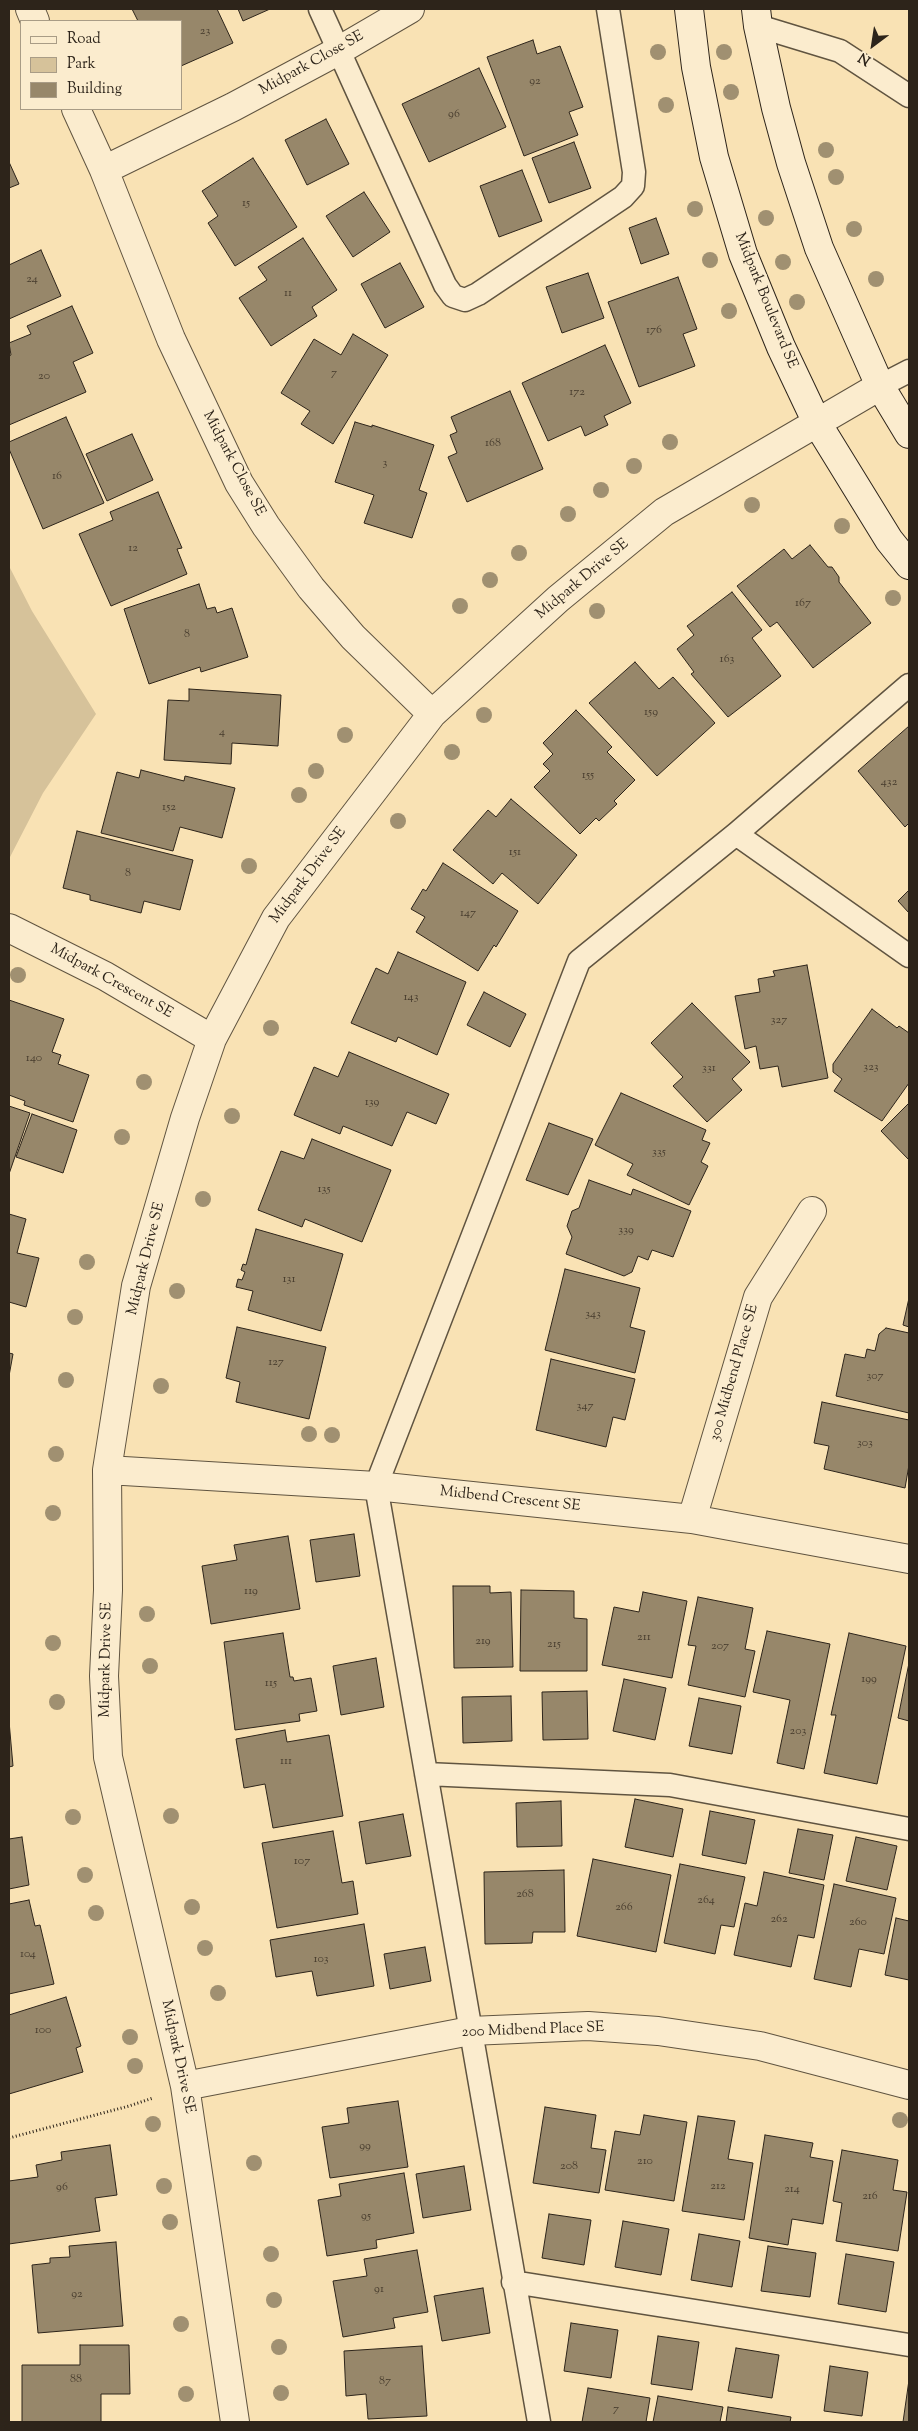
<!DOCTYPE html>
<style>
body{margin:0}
#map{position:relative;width:918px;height:2431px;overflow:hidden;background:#f9e2b4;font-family:"Sorts Mill Goudy",serif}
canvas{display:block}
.frame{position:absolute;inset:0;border:10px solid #2d241a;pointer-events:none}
.legend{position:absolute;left:20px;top:20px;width:162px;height:90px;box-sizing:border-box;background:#fbecce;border:1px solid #a99c86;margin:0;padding:6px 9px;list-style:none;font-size:15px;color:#2d241a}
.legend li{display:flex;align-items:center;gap:10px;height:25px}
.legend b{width:25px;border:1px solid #a99c86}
.north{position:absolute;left:848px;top:20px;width:50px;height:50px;-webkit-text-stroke:4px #fbecce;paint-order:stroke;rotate:211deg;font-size:14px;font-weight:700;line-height:20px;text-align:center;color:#2d241a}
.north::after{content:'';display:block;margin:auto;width:18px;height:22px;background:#2d241a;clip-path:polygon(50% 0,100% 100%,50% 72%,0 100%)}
</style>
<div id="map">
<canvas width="918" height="2431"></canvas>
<div class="frame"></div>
<ul class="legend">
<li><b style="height:6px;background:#fbecce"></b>Road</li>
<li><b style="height:14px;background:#d6c29a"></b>Park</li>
<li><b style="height:14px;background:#97876a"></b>Building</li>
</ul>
<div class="north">N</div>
</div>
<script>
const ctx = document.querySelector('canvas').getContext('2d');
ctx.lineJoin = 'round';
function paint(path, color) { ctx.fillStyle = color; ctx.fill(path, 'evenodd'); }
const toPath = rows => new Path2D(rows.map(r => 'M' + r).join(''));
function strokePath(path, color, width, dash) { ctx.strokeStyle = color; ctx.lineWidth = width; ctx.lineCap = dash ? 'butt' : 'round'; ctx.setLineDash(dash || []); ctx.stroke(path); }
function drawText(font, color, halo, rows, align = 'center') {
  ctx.font = font + ' "Sorts Mill Goudy",serif'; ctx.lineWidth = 5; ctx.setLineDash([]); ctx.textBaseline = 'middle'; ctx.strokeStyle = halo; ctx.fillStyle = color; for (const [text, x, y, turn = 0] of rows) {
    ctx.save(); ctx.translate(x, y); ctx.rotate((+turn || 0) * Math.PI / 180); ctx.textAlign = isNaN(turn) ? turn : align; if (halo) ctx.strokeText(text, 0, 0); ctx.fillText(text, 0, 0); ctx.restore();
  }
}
paint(toPath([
 [9,566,32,611,96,714,43,793,9,859]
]), '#d6c29a');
const building = toPath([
 [132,9,217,9,233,43,181,66,181,21,138,21,132,9],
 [238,9,270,9,243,21,238,9],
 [533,40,537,54,560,46,583,107,569,112,578,135,524,156,487,57,533,40],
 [479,68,506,127,429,162,402,104,479,68],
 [326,119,349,164,307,185,285,140,326,119],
 [574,142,591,188,549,203,532,158,574,142],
 [253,158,297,227,235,266,208,223,218,216,202,191,253,158],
 [9,162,19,184,9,188,9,162],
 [522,170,542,221,499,237,480,186,522,170],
 [364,192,390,232,353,257,326,216,364,192],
 [656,218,669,254,641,264,629,228,656,218],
 [303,238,337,290,312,307,317,316,271,346,239,298,267,280,258,267,303,238],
 [41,250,61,296,9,319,9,265,41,250],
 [400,263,424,307,385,328,361,284,400,263],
 [588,273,604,318,562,333,546,287,588,273],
 [678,277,697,329,683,334,695,366,639,387,608,302,678,277],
 [72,306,93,353,73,362,86,392,9,425,9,356,11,355,9,343,31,334,27,326,72,306],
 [353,334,388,355,333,444,301,424,310,411,281,393,314,339,341,355,353,334],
 [605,345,631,403,604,416,608,425,585,436,581,426,548,441,522,383,605,345],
 [510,391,543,469,467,502,448,457,457,453,450,435,457,432,451,417,510,391],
 [66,417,104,503,43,529,9,449,9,442,66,417],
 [355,422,372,427,372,425,434,445,419,490,427,493,412,538,364,523,374,495,335,482,355,422],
 [132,434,153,480,107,501,86,454,132,434],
 [158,492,182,548,177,549,187,574,111,606,79,534,113,520,110,512,158,492],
 [810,545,828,567,832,567,839,577,839,582,871,623,813,668,777,622,770,627,737,586,784,549,792,559,810,545],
 [199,584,207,609,215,607,217,613,232,608,248,657,201,672,200,667,149,684,124,609,199,584],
 [732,592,762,630,752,638,781,676,728,717,691,674,694,672,677,649,694,635,687,626,732,592],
 [635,662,659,689,673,677,715,723,657,776,589,703,635,662],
 [189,689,281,695,278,746,232,743,231,764,164,760,168,700,189,701,189,689],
 [576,710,612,747,607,752,635,780,614,801,617,804,599,821,596,818,580,834,534,787,550,771,543,764,553,754,543,743,576,710],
 [909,726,909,823,905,827,858,771,909,726],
 [141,770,184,781,185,776,235,788,222,838,180,827,173,851,101,833,117,772,139,778,141,770],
 [511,799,577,855,538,904,502,873,493,884,453,850,488,810,496,817,511,799],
 [77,831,193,860,180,910,144,901,141,913,90,900,90,895,63,888,77,831],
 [443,863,518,911,496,947,494,945,478,971,416,932,425,917,411,909,423,889,426,891,443,863],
 [909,890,909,913,898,901,909,890],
 [398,952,466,982,437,1055,398,1037,396,1042,351,1023,376,968,388,974,398,952],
 [807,965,828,1078,782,1087,778,1066,760,1069,756,1046,745,1049,735,996,760,992,758,979,775,976,773,971,807,965],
 [484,992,526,1014,510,1047,467,1025,484,992],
 [9,1000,64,1019,52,1052,61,1055,58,1064,89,1075,73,1122,24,1105,25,1101,9,1095,9,1000],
 [692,1003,750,1062,732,1079,742,1090,707,1122,673,1086,683,1077,651,1043,692,1003],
 [872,1009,897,1028,899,1026,909,1033,909,1083,882,1121,834,1091,842,1079,833,1072,833,1064,872,1009],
 [349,1052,449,1094,436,1124,407,1112,392,1146,343,1126,340,1134,294,1115,314,1067,338,1077,349,1052],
 [621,1093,706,1130,702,1140,710,1143,701,1162,708,1166,689,1205,627,1175,633,1164,595,1145,621,1093],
 [909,1103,909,1160,881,1131,909,1103],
 [9,1106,30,1113,9,1174,9,1106],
 [32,1114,77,1130,63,1173,16,1157,32,1114],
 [549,1123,593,1139,568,1195,526,1180,549,1123],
 [312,1139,391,1170,362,1242,305,1219,302,1227,258,1210,281,1151,304,1159,312,1139],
 [589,1180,631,1195,633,1189,691,1211,673,1257,652,1250,648,1260,638,1256,632,1272,624,1276,566,1254,572,1237,567,1226,572,1211,579,1208,589,1180],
 [9,1214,26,1219,17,1253,39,1258,26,1307,9,1302,9,1214],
 [256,1229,343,1254,321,1331,248,1310,253,1291,236,1287,238,1279,242,1280,245,1272,241,1270,243,1264,246,1265,256,1229],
 [565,1269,640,1288,630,1327,645,1331,635,1373,545,1350,565,1269],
 [909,1298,909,1327,903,1325,909,1298],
 [237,1327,326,1347,309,1419,236,1402,240,1382,226,1378,237,1327],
 [886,1328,909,1333,909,1413,836,1396,845,1354,865,1358,867,1349,875,1351,879,1334,886,1328],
 [9,1353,13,1354,9,1376,9,1353],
 [551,1359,635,1379,625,1420,613,1417,606,1447,536,1430,551,1359],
 [822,1402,909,1420,909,1465,905,1488,824,1469,829,1446,814,1443,822,1402],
 [354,1534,360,1576,316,1582,310,1540,354,1534],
 [288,1536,300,1609,211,1624,202,1566,237,1560,234,1545,288,1536],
 [453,1586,490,1586,490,1593,511,1592,513,1667,454,1668,453,1586],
 [521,1590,574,1591,574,1618,587,1619,587,1671,520,1671,521,1590],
 [643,1592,687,1601,672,1678,602,1665,614,1607,639,1612,643,1592],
 [698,1597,753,1608,745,1649,755,1651,745,1697,688,1685,696,1646,688,1645,698,1597],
 [767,1631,830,1644,804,1769,777,1763,790,1700,753,1692,767,1631],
 [283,1633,290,1677,293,1677,294,1681,311,1678,317,1711,299,1714,300,1721,235,1730,224,1642,283,1633],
 [849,1633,906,1646,877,1784,824,1773,836,1715,831,1715,849,1633],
 [376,1658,384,1707,341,1715,333,1666,376,1658],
 [909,1663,909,1721,898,1718,909,1663],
 [624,1679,666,1688,655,1740,613,1731,624,1679],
 [587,1691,588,1739,543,1740,542,1692,587,1691],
 [511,1696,512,1741,463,1743,462,1697,511,1696],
 [699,1698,741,1706,732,1754,689,1746,699,1698],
 [9,1721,13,1766,9,1767,9,1721],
 [285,1730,287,1742,329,1735,343,1816,273,1828,265,1784,244,1788,236,1739,285,1730],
 [635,1799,683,1809,673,1857,625,1847,635,1799],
 [561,1801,562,1846,517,1847,516,1803,561,1801],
 [710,1811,755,1820,746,1864,702,1855,710,1811],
 [403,1814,411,1856,366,1864,359,1822,403,1814],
 [798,1829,833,1835,824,1880,789,1873,798,1829],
 [333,1831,342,1883,353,1881,358,1914,277,1928,262,1843,333,1831],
 [22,1837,29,1885,9,1889,9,1839,22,1837],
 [856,1837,897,1846,887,1890,846,1881,856,1837],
 [593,1859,671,1875,656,1952,577,1936,593,1859],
 [680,1864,745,1877,734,1927,721,1925,715,1954,664,1943,680,1864],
 [564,1870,565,1932,533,1932,532,1943,485,1944,484,1872,564,1870],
 [764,1872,824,1885,814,1938,798,1935,791,1967,734,1955,745,1903,757,1906,764,1872],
 [834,1884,896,1898,884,1954,859,1949,851,1987,814,1979,834,1884],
 [29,1900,35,1926,40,1925,54,1984,9,1994,9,1904,29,1900],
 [896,1918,909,1921,909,1980,885,1975,896,1918],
 [364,1924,374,1986,317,1996,312,1971,276,1977,270,1940,364,1924],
 [425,1947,431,1981,390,1989,384,1954,425,1947],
 [66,1997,81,2046,76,2048,83,2072,9,2094,9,2015,66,1997],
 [398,2101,408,2167,330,2178,322,2127,349,2123,347,2108,398,2101],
 [545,2107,596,2115,591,2148,606,2150,599,2193,533,2183,545,2107],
 [644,2115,687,2122,674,2201,605,2190,615,2131,640,2135,644,2115],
 [698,2116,735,2121,728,2159,753,2163,744,2220,682,2211,698,2116],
 [765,2135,813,2143,810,2157,833,2161,823,2224,792,2219,788,2245,749,2238,765,2135],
 [110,2145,117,2195,95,2198,100,2231,9,2244,9,2181,38,2177,36,2165,62,2160,61,2152,110,2145],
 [842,2150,898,2160,893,2190,907,2192,898,2251,836,2241,842,2203,833,2201,842,2150],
 [464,2166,471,2210,423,2218,416,2174,464,2166],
 [404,2173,414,2233,376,2240,377,2248,327,2256,318,2200,341,2196,339,2184,404,2173],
 [549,2214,591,2220,584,2265,542,2258,549,2214],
 [623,2221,669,2229,661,2275,615,2267,623,2221],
 [699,2234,740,2241,732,2287,691,2280,699,2234],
 [116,2242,123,2326,38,2333,32,2265,50,2263,50,2258,70,2257,69,2246,116,2242],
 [768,2246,816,2253,810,2297,761,2291,768,2246],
 [417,2250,428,2312,393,2318,395,2328,343,2337,333,2281,367,2276,364,2259,417,2250],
 [846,2254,894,2262,886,2312,838,2304,846,2254],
 [483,2288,490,2333,442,2341,434,2296,483,2288],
 [571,2323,618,2330,611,2378,564,2371,571,2323],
 [658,2336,699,2342,692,2390,651,2384,658,2336],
 [80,2345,129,2345,130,2394,101,2394,101,2422,22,2422,22,2365,80,2365,80,2345],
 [422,2346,427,2416,368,2419,366,2394,346,2396,344,2351,422,2346],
 [736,2348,779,2355,772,2398,728,2391,736,2348],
 [830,2366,868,2372,862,2416,824,2411,830,2366],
 [909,2380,909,2422,903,2422,909,2380],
 [588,2388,650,2398,646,2422,582,2422,588,2388],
 [658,2396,723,2407,720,2422,653,2422,658,2396],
 [728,2407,791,2417,790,2422,726,2422,728,2407]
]);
paint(building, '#97876a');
strokePath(building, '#2d241a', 1);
const lane = toPath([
 [320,9,445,285,453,296,465,300,478,294,623,197,633,186,634,172,608,9],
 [758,26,840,51,909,96],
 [880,386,909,371],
 [736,834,909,956],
 [426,1774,670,1785,909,1829],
 [513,2282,909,2345],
 [539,2422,376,1486,579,961,736,834,909,685]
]);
const street = toPath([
 [30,9,35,21],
 [76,109,104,170,233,107,338,51,410,9],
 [104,170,171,339,239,483,266,526,311,588,353,637,432,714],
 [9,928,105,976,212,1039],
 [107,1470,376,1486,692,1519,909,1559],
 [692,1519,758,1297,812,1211],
 [185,2086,470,2031,588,2026,658,2031,760,2046,909,2085],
 [235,2422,185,2086,108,1757,104,1676,108,1590,107,1470,136,1286,185,1118,212,1039,276,918,432,714,558,599,664,512,880,386]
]);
const secondary = toPath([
 [689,9,696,67,714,157,743,254,781,347,817,423,889,540,909,565],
 [756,9,758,26,776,108,791,163,819,248,880,386,909,434]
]);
strokePath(lane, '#605440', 25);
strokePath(street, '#605440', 30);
strokePath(secondary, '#2d241a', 30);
strokePath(toPath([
 [9,2138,129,2106,153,2098]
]), '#2d241a', 3, [1, 2.5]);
strokePath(lane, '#fbecce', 22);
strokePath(street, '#fbecce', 28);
strokePath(secondary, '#fbecce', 28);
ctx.fillStyle = '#a09071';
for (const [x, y] of [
 [658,52],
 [724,52],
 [731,92],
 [666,105],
 [826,150],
 [836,177],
 [695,209],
 [766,218],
 [854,229],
 [710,260],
 [783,262],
 [876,279],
 [797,302],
 [729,311],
 [670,442],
 [634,466],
 [601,490],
 [752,505],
 [568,514],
 [842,526],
 [519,553],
 [490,580],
 [893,598],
 [460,606],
 [597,611],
 [484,715],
 [345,735],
 [452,752],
 [316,771],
 [299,795],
 [398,821],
 [249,866],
 [18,975],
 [271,1028],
 [144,1082],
 [232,1116],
 [122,1137],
 [203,1199],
 [87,1262],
 [177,1291],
 [75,1317],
 [66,1380],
 [161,1386],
 [309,1434],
 [332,1435],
 [56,1454],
 [53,1513],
 [147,1614],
 [53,1643],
 [150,1666],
 [57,1702],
 [171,1816],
 [73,1817],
 [85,1875],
 [192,1907],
 [96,1913],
 [205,1948],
 [218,1993],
 [130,2037],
 [135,2066],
 [900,2120],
 [153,2124],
 [254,2163],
 [164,2186],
 [170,2222],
 [271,2254],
 [274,2300],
 [181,2324],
 [279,2347],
 [281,2393],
 [186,2394]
]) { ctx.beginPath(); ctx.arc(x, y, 8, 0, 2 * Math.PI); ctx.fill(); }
drawText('12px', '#483d2e', null, [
 ["23",205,32],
 ["92",535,82],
 ["96",454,115],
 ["15",246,204],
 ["24",32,280],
 ["11",288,294],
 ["176",654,331],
 ["7",334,374],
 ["20",44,377],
 ["172",577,393],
 ["168",493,444],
 ["3",385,464],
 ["16",57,477],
 ["12",133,549],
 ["167",803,604],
 ["8",187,635],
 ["163",727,660],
 ["159",651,713],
 ["4",222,733],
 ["155",588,776],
 ["432",889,783],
 ["152",169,808],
 ["151",515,853],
 ["8",128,874],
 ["147",468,914],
 ["143",411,998],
 ["327",779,1021],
 ["140",34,1059],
 ["323",871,1068],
 ["331",709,1069],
 ["139",372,1103],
 ["335",659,1153],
 ["135",324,1190],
 ["339",626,1231],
 ["131",289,1280],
 ["343",593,1315],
 ["127",276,1363],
 ["307",875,1377],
 ["347",585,1407],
 ["303",865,1444],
 ["119",251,1592],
 ["211",644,1638],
 ["219",483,1642],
 ["215",554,1645],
 ["207",720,1647],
 ["199",869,1680],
 ["115",271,1684],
 ["203",798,1732],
 ["111",286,1762],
 ["107",302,1862],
 ["268",525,1895],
 ["264",706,1901],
 ["266",624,1908],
 ["262",779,1920],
 ["260",858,1923],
 ["104",28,1955],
 ["103",321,1960],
 ["100",43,2031],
 ["99",365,2147],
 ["210",645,2162],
 ["208",569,2167],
 ["212",718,2187],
 ["96",62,2188],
 ["214",792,2190],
 ["216",870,2197],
 ["95",366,2217],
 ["91",379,2290],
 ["92",77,2295],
 ["88",76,2380],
 ["87",385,2382],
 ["7",616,2410]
]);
drawText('15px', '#2d241a', '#fbecce', [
 ["Midpark Close SE",312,64,-29],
 ["Midpark Boulevard SE",765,301,68],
 ["Midpark Close SE",233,464,62],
 ["Midpark Drive SE",583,580,-40],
 ["Midpark Drive SE",309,876,-53],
 ["Midpark Crescent SE",111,982,29],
 ["Midpark Drive SE",147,1259,-76],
 ["300 Midbend Place SE",735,1373,-74],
 ["Midbend Crescent SE",510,1500,6],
 ["Midpark Drive SE",107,1660,-89],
 ["200 Midbend Place SE",533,2031,-2],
 ["Midpark Drive SE",177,2057,78]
]);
</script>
